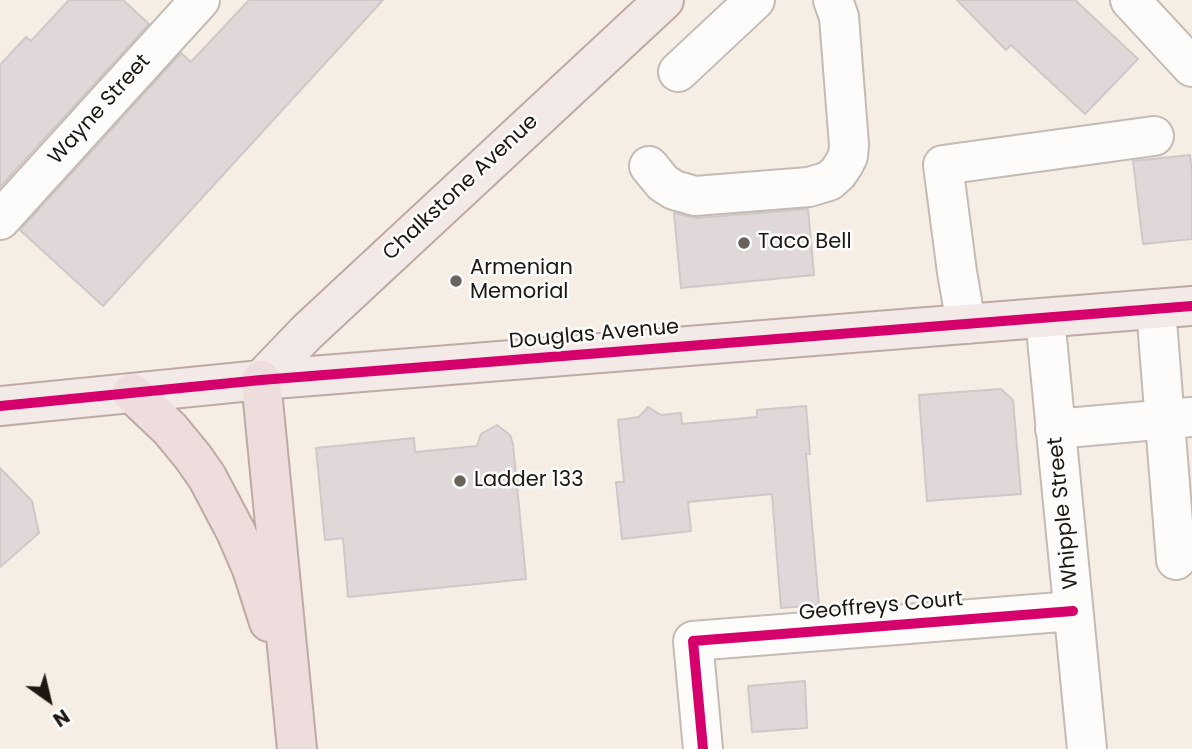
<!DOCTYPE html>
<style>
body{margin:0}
#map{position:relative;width:1192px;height:749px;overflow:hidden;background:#f6ede5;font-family:Poppins,sans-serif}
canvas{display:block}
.north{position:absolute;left:14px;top:665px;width:70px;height:70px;-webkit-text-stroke:5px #fdfdfd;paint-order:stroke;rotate:146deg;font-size:19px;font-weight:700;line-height:28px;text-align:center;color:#1f1811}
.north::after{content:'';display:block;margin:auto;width:24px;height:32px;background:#1f1811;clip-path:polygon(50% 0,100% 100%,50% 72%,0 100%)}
</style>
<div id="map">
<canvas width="1192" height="749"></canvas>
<div class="north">N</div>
</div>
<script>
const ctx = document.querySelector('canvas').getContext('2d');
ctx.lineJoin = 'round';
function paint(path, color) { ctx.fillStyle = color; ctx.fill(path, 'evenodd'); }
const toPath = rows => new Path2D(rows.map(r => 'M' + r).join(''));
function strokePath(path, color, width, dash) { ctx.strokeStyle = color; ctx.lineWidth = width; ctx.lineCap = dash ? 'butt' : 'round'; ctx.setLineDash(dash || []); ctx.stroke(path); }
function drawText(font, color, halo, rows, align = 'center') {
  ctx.font = font + ' Poppins,sans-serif'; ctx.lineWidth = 5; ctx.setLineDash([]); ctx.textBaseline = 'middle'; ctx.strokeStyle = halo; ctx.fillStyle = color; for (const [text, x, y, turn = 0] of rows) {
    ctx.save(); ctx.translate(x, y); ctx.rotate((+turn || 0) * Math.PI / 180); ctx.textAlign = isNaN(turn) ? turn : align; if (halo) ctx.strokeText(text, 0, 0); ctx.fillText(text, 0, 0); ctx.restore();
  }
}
const building = toPath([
 [69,0,123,0,149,24,0,187,0,65,26,37,31,41,69,0],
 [249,0,383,0,103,306,20,230,181,53,191,62,249,0],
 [957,0,1075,0,1138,59,1085,114,1011,45,1006,50,957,0],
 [1190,155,1192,174,1192,239,1143,244,1133,161,1190,155],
 [808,209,814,275,681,288,674,213,697,218,808,209],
 [1001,389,1013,400,1021,494,927,501,919,395,1001,389],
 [806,406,810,454,806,454,819,605,781,608,772,494,688,502,691,531,622,539,616,482,624,482,618,420,639,417,648,407,661,415,681,413,682,424,757,417,757,410,806,406],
 [497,425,510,435,513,444,526,579,348,597,343,538,325,540,316,448,414,438,415,452,477,446,481,434,497,425],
 [0,468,32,501,39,533,0,567,0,468],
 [805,681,807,728,752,732,748,686,805,681]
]);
paint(building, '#e0d8d8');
strokePath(building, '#d0c7c7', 2);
const minor = toPath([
 [1130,0,1192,67],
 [678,72,755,0],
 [649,166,663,183,674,190,695,196,809,187,829,181,838,173,844,164,848,156,849,145,839,17,833,0],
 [0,220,200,0],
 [1156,309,1176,560],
 [1045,318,1087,749],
 [966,324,957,272,943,165,1154,136],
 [1055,429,1192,417],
 [703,749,693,641,1073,611]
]);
const major = toPath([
 [261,380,307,332,664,0],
 [0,406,261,380,1192,306]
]);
const highway = toPath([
 [261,380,297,749],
 [132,393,170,429,193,457,207,477,236,532,252,569,269,622]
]);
strokePath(minor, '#c3bbb4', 42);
strokePath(major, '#beaaa5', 42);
strokePath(highway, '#beaaa5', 42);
strokePath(minor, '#fefcfb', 38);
strokePath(major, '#f3eae8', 38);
strokePath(highway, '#eddddc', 38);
strokePath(toPath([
 [0,406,261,380,1192,306],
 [703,749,693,641,1073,611]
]), '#d6006c', 10);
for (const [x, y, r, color] of [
 [744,243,7,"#6a635b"],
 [456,281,7,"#6a635b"],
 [460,481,7,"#6a635b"]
]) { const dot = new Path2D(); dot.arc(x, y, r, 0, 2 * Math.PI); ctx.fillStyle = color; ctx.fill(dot); strokePath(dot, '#fdfdfd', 2.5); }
drawText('21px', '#1f1811', '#fdfdfd', [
 ["Wayne Street",100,110,-48],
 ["Chalkstone Avenue",461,188,-43],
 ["Douglas Avenue",594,335,-5],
 ["Whipple Street",1064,513,-96],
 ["Geoffreys Court",881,607,-5]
]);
drawText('21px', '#1f1811', '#fdfdfd', [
 ["Taco Bell",758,243],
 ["Armenian",470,269],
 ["Memorial",470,293],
 ["Ladder 133",474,481]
], 'left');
</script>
